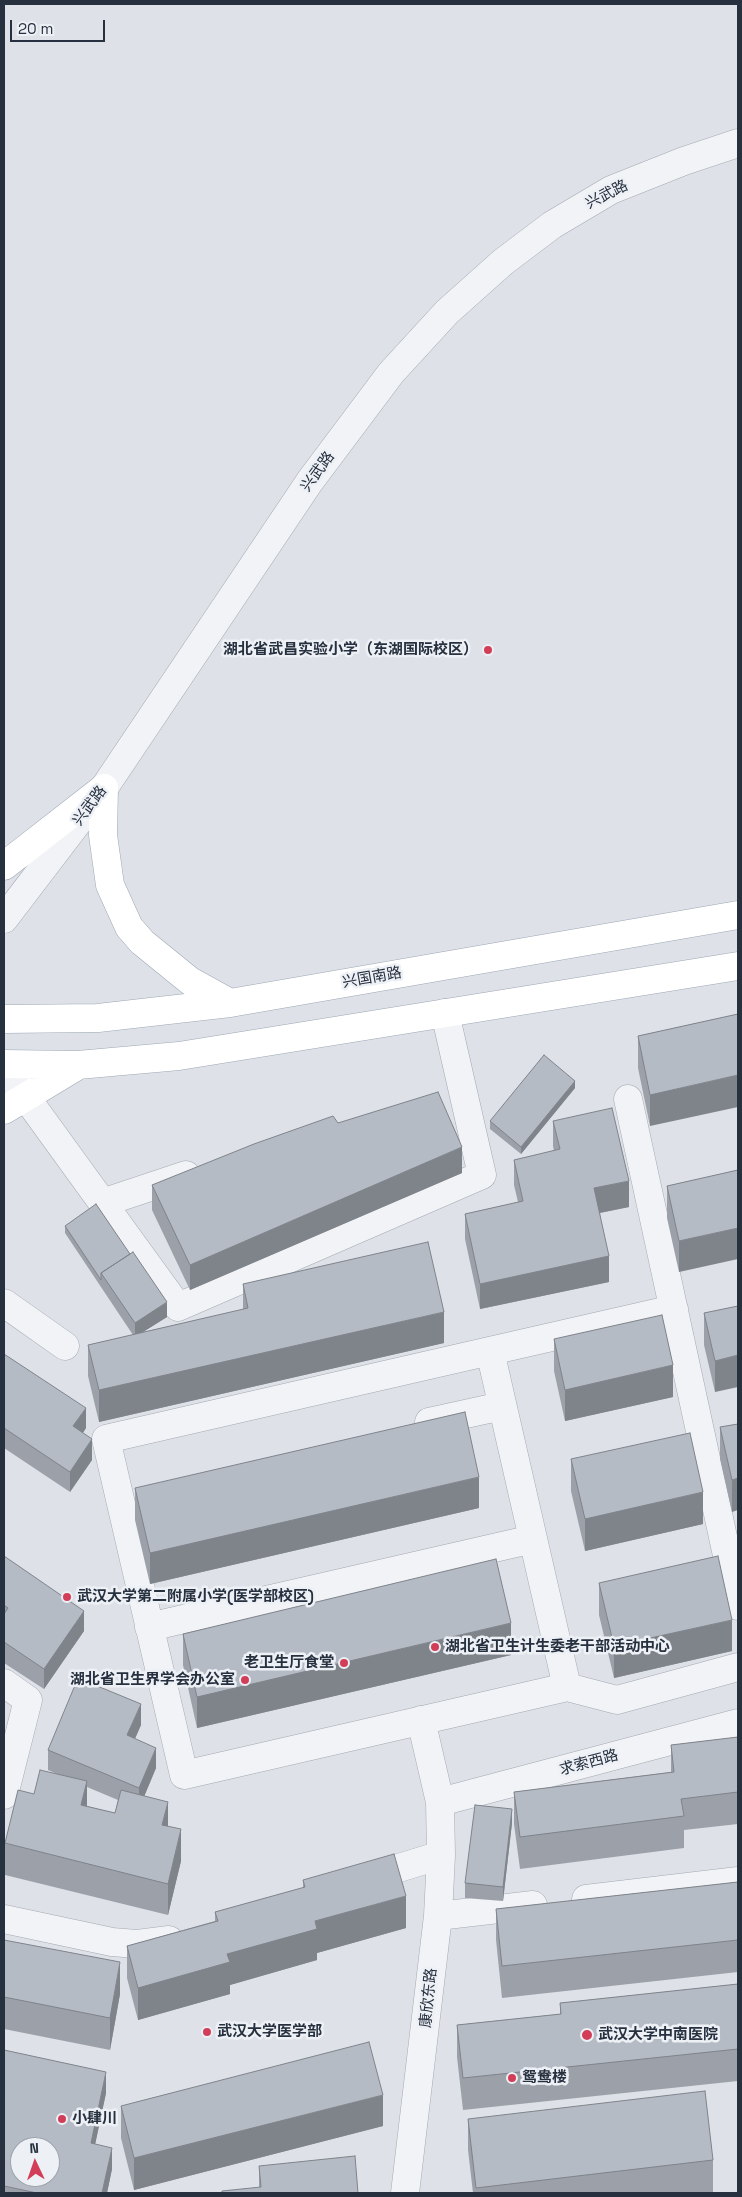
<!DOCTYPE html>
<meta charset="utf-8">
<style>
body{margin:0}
#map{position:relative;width:742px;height:2197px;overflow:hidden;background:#dee2e8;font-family:"Space Grotesk",sans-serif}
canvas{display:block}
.frame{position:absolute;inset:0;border:5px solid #27303f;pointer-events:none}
.north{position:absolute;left:10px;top:2137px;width:50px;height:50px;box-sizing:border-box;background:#edf1f6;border:1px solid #9ea4ad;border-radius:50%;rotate:357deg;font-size:14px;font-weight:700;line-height:20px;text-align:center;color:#27303f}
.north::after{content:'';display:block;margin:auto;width:18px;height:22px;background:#d23e58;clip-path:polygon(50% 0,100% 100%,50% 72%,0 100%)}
.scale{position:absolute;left:10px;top:20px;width:95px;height:22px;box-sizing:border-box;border:2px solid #27303f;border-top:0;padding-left:6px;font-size:15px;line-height:18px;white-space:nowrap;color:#27303f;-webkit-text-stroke:4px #edf1f6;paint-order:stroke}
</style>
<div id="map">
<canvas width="742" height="2197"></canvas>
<div class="frame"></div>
<div class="north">N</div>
<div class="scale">20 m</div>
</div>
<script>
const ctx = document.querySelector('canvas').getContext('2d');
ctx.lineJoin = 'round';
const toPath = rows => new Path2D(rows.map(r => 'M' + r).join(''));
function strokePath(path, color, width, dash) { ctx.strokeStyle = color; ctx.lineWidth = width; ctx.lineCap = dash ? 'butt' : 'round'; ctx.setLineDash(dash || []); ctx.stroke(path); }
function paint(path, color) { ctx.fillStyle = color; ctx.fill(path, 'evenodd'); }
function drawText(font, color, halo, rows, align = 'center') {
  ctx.font = font + ' "Space Grotesk","Noto Sans SC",sans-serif'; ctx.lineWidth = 5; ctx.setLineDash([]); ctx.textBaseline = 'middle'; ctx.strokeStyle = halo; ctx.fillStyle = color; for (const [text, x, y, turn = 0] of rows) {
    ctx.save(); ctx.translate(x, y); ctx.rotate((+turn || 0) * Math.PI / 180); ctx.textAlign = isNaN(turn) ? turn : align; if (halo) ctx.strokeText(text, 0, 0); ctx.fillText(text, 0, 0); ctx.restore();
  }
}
const minor = toPath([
 [4,919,104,788,310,481,391,373,447,312,503,262,552,225,611,190,684,161,738,143],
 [4,1067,178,1307,482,1175,445,1013],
 [628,1099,738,1606],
 [102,1203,186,1175],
 [4,1303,65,1346],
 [490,1351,567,1687,184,1775,106,1439,490,1351],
 [490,1351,674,1309],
 [429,1422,502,1406],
 [149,1627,533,1539],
 [4,1683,28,1700,4,1795],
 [567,1687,617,1700,738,1667],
 [440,1802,738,1723],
 [363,1879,441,1855],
 [586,1899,738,1881],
 [438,1916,533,1905],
 [4,1919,112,1942,137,1944,169,1940],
 [405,2193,438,1916,441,1855,440,1802,421,1720]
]);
const major = toPath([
 [104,788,103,835,110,885,129,927,142,942,190,981,230,1003],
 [4,866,104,788],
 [4,1019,98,1018,230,1003,738,915],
 [4,1064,78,1065,179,1056,738,966],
 [4,1110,77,1066]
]);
strokePath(minor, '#a3a9b2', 29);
strokePath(major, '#9da7b4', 29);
strokePath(minor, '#f1f3f6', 28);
strokePath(major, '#fff', 28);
paint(toPath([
 [738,1014,650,1126,638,1068,638,1036],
 [575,1088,521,1154,490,1129,490,1121],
 [553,1121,629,1207,600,1213,609,1282,480,1309,465,1239,465,1214,518,1202,514,1185,514,1160,554,1151,553,1146],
 [338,1123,462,1173,190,1290,152,1210,152,1185],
 [738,1170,679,1272,667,1218,667,1186],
 [65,1226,167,1317,143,1332,243,1310,243,1284,444,1343,99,1422,88,1376,88,1345,133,1335,65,1233],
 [738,1306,715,1392,704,1345,704,1313],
 [554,1339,673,1397,565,1421,554,1371],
 [4,1354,86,1428,83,1433,92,1460,70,1492,4,1448],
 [738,1424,732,1512,720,1459,720,1427],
 [571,1459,703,1524,585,1551,571,1491],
 [135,1488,479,1508,150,1584,135,1520],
 [4,1556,84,1631,44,1689,4,1663],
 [599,1583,732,1651,614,1678,599,1615],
 [183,1634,511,1655,197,1728,183,1665],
 [141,1725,135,1739,156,1768,144,1796,168,1826,181,1861,168,1915,5,1875,5,1843,57,1774,48,1770,48,1750],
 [87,1787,118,1800,115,1813,87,1806],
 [738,1737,738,1824,684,1830,684,1848,520,1869,514,1824,514,1792,671,1772,671,1745],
 [512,1823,503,1901,465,1898,465,1883],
 [303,1880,406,1928,317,1953,317,1960,230,1985,230,1994,138,2020,127,1978,127,1946,215,1921,215,1912,303,1888],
 [738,1882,738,1972,502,1998,496,1940,496,1909],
 [4,1940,120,1994,110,2050,4,2029],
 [738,1984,738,2081,463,2110,457,2057,457,2025,560,2014,560,2003],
 [4,2050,106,2093,95,2144,112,2169,107,2193,4,2193],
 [121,2106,383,2126,134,2190,121,2138],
 [468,2119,713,2160,713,2192,699,2193,473,2193,468,2150],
 [259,2166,358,2193,259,2187]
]), '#9ca1a9');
paint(toPath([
 [738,1075,738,1107,650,1126,650,1095],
 [575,1081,575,1088,521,1154,521,1147],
 [462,1147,462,1173,190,1290,190,1265],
 [629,1181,629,1207,594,1214,594,1188],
 [738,1228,738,1259,679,1272,679,1241],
 [609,1256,609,1282,480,1309,480,1284],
 [167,1302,167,1317,135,1337,135,1323],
 [444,1312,444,1343,99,1422,99,1390],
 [738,1355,738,1387,715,1392,715,1361],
 [673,1365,673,1397,565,1421,565,1390],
 [86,1408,86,1428,73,1447,73,1426],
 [92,1439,92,1460,70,1492,70,1472],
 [479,1477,479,1508,150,1584,150,1553],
 [738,1478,738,1510,732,1512,732,1480],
 [703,1492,703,1524,585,1551,585,1519],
 [84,1611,84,1631,44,1689,44,1669],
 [732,1620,732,1651,614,1678,614,1646],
 [511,1623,511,1655,197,1728,197,1697],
 [141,1704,141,1725,127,1756,127,1735],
 [156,1748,156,1768,139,1809,139,1788],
 [87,1781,87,1813,81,1805],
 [168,1802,168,1833,162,1825],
 [512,1809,512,1823,503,1901,503,1887],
 [181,1829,181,1861,168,1915,168,1884],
 [406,1896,406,1928,317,1953,317,1960,230,1985,230,1994,138,2020,138,1988,315,1921],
 [120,1962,120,1994,110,2050,110,2018],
 [106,2072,106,2093,91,2164,91,2143],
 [383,2095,383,2126,134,2190,134,2158],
 [112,2148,112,2169,107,2193,102,2193]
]), '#7f838a');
const building = toPath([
 [738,1014,738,1075,650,1095,638,1036,738,1014],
 [544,1055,575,1081,521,1147,490,1121,544,1055],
 [438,1092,462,1147,190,1265,152,1185,254,1144,333,1116,338,1123,438,1092],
 [612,1108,629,1181,594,1188,609,1256,480,1284,465,1214,523,1201,514,1160,560,1149,553,1121,612,1108],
 [738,1170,738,1228,679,1241,667,1186,738,1170],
 [96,1204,130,1254,101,1273,101,1280,65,1226,96,1204],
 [428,1242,444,1312,99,1390,88,1345,248,1308,243,1284,428,1242],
 [133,1252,167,1302,135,1323,101,1273,133,1252],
 [738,1306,738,1355,715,1361,704,1313,738,1306],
 [662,1315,673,1365,565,1390,554,1339,662,1315],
 [4,1354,86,1408,73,1426,92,1439,70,1472,4,1428,4,1354],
 [465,1412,479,1477,150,1553,135,1488,465,1412],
 [738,1424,738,1478,732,1480,720,1427,738,1424],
 [690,1433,703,1492,585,1519,571,1459,690,1433],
 [4,1556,84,1611,44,1669,4,1642,4,1614,8,1608,4,1605,4,1556],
 [718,1556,732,1620,614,1646,599,1583,718,1556],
 [496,1559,511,1623,197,1697,183,1634,496,1559],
 [78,1678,141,1704,127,1735,156,1748,139,1788,48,1750,78,1678],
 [738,1737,738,1792,681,1799,684,1816,520,1837,514,1792,674,1772,671,1745,738,1737],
 [40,1770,87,1781,81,1805,115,1813,121,1790,168,1802,162,1825,181,1829,168,1884,5,1843,18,1790,34,1794,40,1770],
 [475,1805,512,1809,503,1887,465,1883,475,1805],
 [394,1854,406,1896,315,1921,317,1929,227,1954,230,1962,138,1988,127,1946,218,1921,215,1912,305,1887,303,1880,394,1854],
 [738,1882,738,1940,502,1966,496,1909,738,1882],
 [4,1940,120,1962,110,2018,4,1997,4,1940],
 [738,1984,738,2049,463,2078,457,2025,561,2014,560,2003,738,1984],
 [369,2042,383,2095,134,2158,121,2106,369,2042],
 [4,2050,106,2072,91,2143,112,2148,102,2193,37,2193,4,2186,4,2050],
 [20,2147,50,2147,50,2177,20,2177,20,2147],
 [705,2091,713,2160,476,2188,468,2119,705,2091],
 [355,2156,358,2193,222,2193,222,2191,261,2187,259,2166,355,2156]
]);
paint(building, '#b5bbc5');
strokePath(building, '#7f838a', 1);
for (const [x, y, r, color] of [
 [488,650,5,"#d23e58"],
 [67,1597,5,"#d23e58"],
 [435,1647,5,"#d23e58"],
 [344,1663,5,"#d23e58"],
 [245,1680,5,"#d23e58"],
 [207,2032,5,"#d23e58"],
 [587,2035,6,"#d23e58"],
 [512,2078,5,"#d23e58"],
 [62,2119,5,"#d23e58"]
]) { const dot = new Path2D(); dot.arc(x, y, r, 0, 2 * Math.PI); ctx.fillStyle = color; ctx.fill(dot); strokePath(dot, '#edf1f6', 2); }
drawText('15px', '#27303f', '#edf1f6', [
 ["兴武路",607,195,-27],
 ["兴武路",318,472,-54],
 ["兴武路",90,806,-53],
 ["兴国南路",372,978,-10],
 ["求索西路",589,1763,-15],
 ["康欣东路",429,1998,-84]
]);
drawText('bold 15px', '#27303f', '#edf1f6', [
 ["湖北省武昌实验小学（东湖国际校区）",478,650,"right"],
 ["武汉大学第二附属小学(医学部校区)",77,1597],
 ["湖北省卫生计生委老干部活动中心",445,1647],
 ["老卫生厅食堂",334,1663,"right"],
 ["湖北省卫生界学会办公室",235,1680,"right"],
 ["武汉大学医学部",217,2032],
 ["武汉大学中南医院",598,2035],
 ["鸳鸯楼",522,2078],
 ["小肆川",72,2119]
], 'left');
</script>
